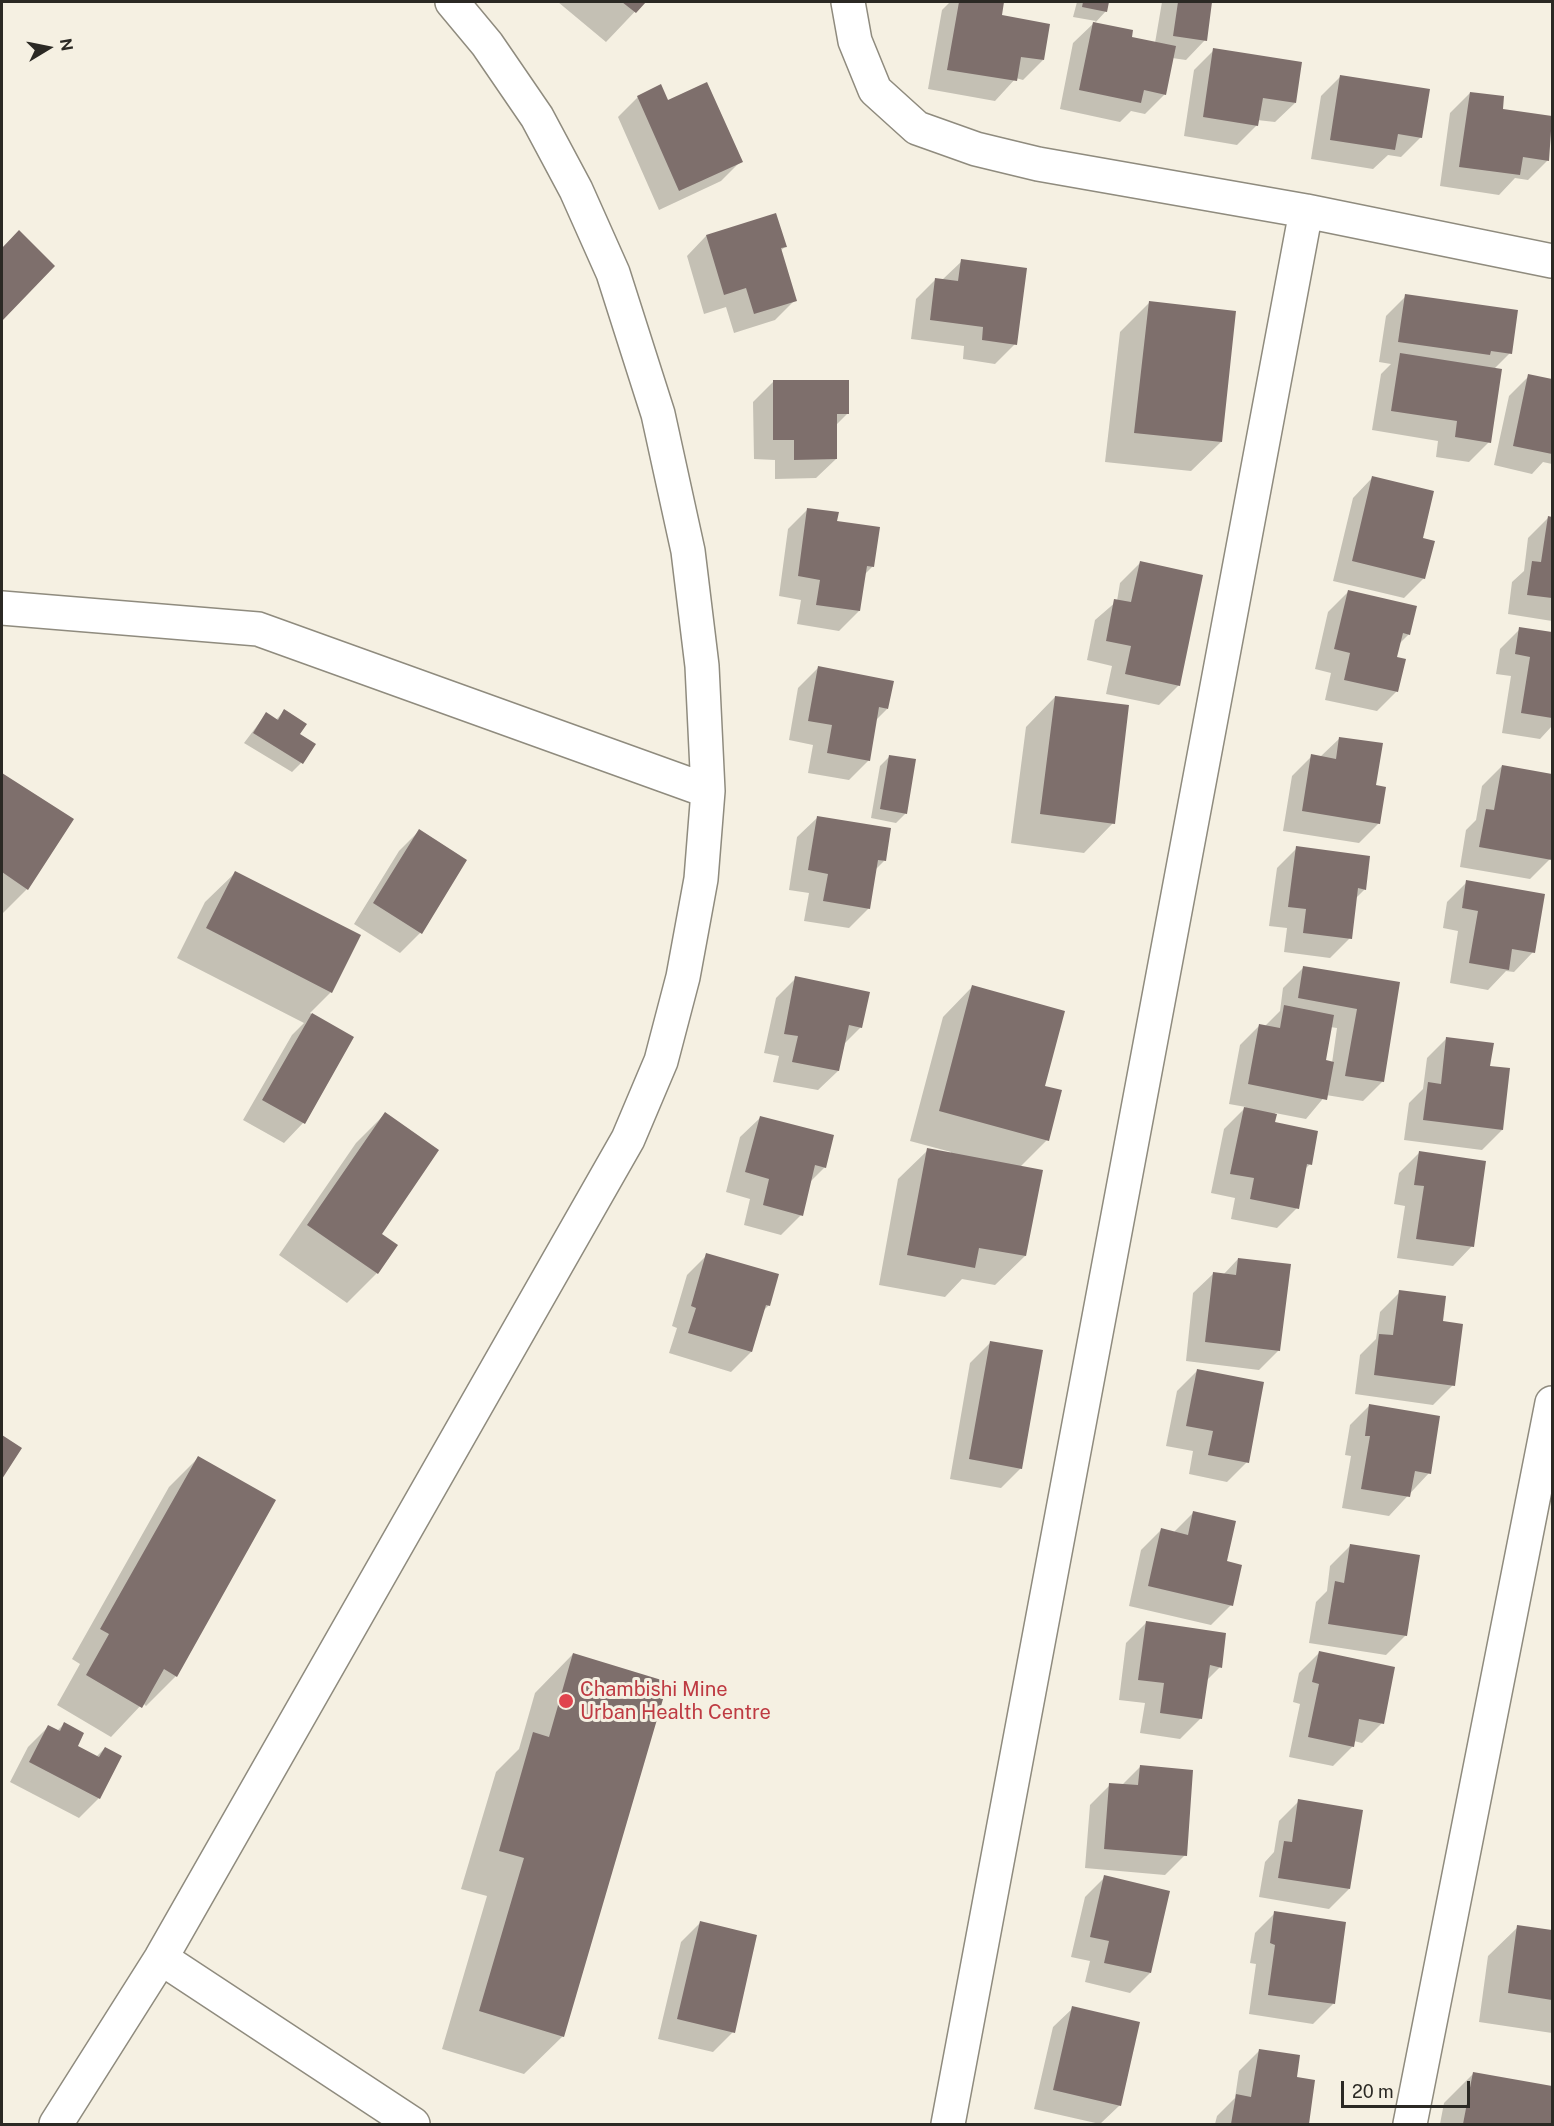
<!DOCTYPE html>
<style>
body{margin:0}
#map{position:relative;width:1554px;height:2126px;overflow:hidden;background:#f5f0e2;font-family:"Public Sans",sans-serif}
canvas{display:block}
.frame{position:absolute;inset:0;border:3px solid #2b2924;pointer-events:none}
.north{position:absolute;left:18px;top:18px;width:60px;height:60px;-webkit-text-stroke:4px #f5f0e2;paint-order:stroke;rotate:80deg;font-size:16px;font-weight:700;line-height:24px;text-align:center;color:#2b2924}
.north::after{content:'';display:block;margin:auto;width:21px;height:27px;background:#2b2924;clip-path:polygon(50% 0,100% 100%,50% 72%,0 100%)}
.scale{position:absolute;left:1341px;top:2081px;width:129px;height:27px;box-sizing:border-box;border:3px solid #2b2924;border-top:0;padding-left:8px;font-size:18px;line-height:21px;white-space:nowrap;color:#2b2924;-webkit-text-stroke:4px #f5f0e2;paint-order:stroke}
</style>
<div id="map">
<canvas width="1554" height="2126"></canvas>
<div class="frame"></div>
<div class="north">N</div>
<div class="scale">20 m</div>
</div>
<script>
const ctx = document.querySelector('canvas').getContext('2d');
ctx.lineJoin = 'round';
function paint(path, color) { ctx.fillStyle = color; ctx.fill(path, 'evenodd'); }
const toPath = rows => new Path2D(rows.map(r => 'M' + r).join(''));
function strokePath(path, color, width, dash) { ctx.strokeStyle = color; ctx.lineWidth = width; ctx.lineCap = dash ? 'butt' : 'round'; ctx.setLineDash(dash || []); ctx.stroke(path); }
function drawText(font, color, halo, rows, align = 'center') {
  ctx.font = font + ' "Public Sans",sans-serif'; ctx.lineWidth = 6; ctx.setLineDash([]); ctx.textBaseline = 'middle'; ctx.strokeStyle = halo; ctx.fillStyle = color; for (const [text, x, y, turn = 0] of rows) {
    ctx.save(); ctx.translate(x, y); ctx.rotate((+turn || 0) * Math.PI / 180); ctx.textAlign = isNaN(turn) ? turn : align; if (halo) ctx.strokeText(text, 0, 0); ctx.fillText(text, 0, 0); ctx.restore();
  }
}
paint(toPath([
 [558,2,644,2,606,42],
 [950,2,1003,2,1000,16,1043,60,1023,80,1016,78,995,101,928,89,942,10],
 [1077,2,1108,2,1106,11,1094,24,1130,38,1155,43,1162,2,1211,2,1205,40,1186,60,1172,58,1165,94,1145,114,1131,111,1120,122,1060,109,1073,43,1096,21,1073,17],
 [1214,50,1295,103,1275,122,1257,120,1257,125,1237,145,1184,136,1194,70],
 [1341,76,1421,137,1401,157,1388,155,1373,169,1311,159,1321,96],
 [1470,93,1501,110,1552,117,1548,160,1528,180,1515,178,1499,195,1440,186,1450,113],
 [638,97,667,102,741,161,721,181,659,210,618,117],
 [19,232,53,266,2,319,2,250],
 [706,236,785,247,780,251,795,300,775,320,734,333,726,307,704,314,687,256],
 [962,261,1015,344,995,364,963,359,964,346,911,339,916,299,936,279,942,280],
 [1406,296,1510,353,1494,369,1489,442,1469,462,1436,457,1438,441,1372,430,1381,374,1391,364,1379,362,1386,316],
 [1149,303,1221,442,1191,471,1105,462,1120,332],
 [1529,376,1552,381,1552,464,1543,462,1532,474,1494,465,1509,396],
 [773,382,848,413,836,425,836,459,816,478,775,479,775,460,754,459,753,402],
 [1372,478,1421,539,1424,578,1404,598,1333,581,1353,498],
 [808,509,835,522,873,566,864,575,859,611,839,631,797,624,801,600,779,596,788,529],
 [1548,518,1552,519,1552,621,1508,614,1512,582,1524,571,1528,538],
 [1140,563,1179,685,1159,705,1106,694,1112,666,1087,660,1095,620,1117,601,1120,583],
 [1348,592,1409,634,1398,645,1395,658,1397,691,1377,711,1325,700,1331,673,1315,669,1328,612],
 [1520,629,1552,634,1552,726,1540,739,1502,733,1511,676,1496,674,1500,649],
 [818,668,887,709,876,720,869,760,849,780,808,773,813,745,789,740,798,688],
 [1055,697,1113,823,1084,853,1011,843,1026,727],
 [284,711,298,735,301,763,292,772,244,743,266,714,276,720],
 [1340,738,1375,786,1379,823,1359,843,1283,831,1292,776,1312,756,1320,757],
 [890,756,906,813,896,823,871,818,880,766],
 [1502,766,1552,775,1549,794,1552,795,1550,859,1530,879,1460,867,1466,830,1476,820,1482,786],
 [2,774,71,819,27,889,2,914],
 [817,818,884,861,875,870,869,908,849,928,804,921,809,893,789,890,797,837],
 [419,831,465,861,420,933,400,953,354,924,399,851],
 [1297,848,1365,889,1356,898,1350,938,1330,958,1284,952,1287,928,1269,926,1277,868],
 [235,873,331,992,310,1013,352,1038,303,1123,284,1143,243,1120,292,1035,304,1023,177,958,205,902],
 [1467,882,1533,952,1514,972,1506,971,1488,990,1450,983,1458,931,1443,928,1447,902],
 [1303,968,1399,984,1383,1081,1363,1101,1326,1095,1306,1119,1275,1113,1274,1123,1310,1164,1304,1170,1297,1208,1277,1228,1231,1219,1235,1198,1211,1193,1224,1129,1246,1107,1229,1104,1240,1045,1260,1025,1265,1026,1280,1011,1283,988],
 [1330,1027,1337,1028,1332,1063,1324,1061],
 [796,978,861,1027,843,1045,838,1071,818,1090,773,1082,779,1056,764,1053,776,998],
 [972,987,1043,1087,1047,1140,1020,1167,1025,1256,995,1285,962,1279,945,1297,879,1285,898,1179,928,1150,950,1154,951,1152,910,1141,943,1017],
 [1447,1038,1489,1067,1502,1130,1482,1150,1404,1140,1409,1103,1423,1089,1427,1058],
 [385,1114,377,1273,347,1303,279,1255,356,1143],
 [760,1118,825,1167,809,1183,801,1215,781,1235,744,1225,750,1199,726,1192,740,1137],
 [1419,1153,1472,1246,1453,1266,1397,1258,1405,1206,1394,1204,1399,1173],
 [707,1255,769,1305,762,1312,751,1352,731,1372,669,1353,677,1328,672,1326,687,1275],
 [1238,1259,1279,1350,1259,1370,1186,1361,1193,1293,1213,1274,1223,1275],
 [1400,1292,1441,1322,1453,1385,1433,1405,1355,1394,1360,1355,1376,1339,1380,1312],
 [990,1343,1021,1468,1001,1488,950,1479,970,1363],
 [1197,1371,1247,1462,1227,1482,1189,1474,1193,1451,1166,1446,1177,1391],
 [1370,1405,1429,1473,1389,1516,1342,1508,1351,1456,1345,1455,1350,1425],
 [2,1437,20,1448,2,1476],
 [198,1458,176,1676,146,1706,143,1703,111,1737,57,1705,80,1664,72,1659,169,1487],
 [1194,1512,1225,1562,1231,1605,1211,1625,1129,1606,1141,1550,1161,1530,1173,1533],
 [1350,1546,1406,1635,1386,1655,1309,1643,1316,1602,1327,1591,1330,1566],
 [1146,1623,1220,1667,1206,1681,1200,1719,1180,1739,1140,1733,1145,1703,1119,1700,1126,1643],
 [1319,1653,1382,1723,1362,1743,1354,1741,1353,1746,1333,1766,1289,1757,1300,1704,1293,1702,1299,1673],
 [573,1654,563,2036,524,2074,442,2049,487,1896,461,1889,496,1772,519,1749,535,1693],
 [64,1724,76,1746,96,1757,105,1748,99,1798,79,1818,10,1782,28,1747,48,1727,57,1731],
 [1140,1767,1185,1855,1165,1875,1085,1868,1090,1805,1110,1785,1121,1786],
 [1299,1801,1349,1889,1329,1909,1259,1897,1265,1862,1274,1852,1279,1821],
 [1105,1877,1150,1973,1130,1993,1085,1982,1090,1961,1071,1957,1085,1897],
 [1275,1913,1333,2004,1313,2024,1249,2014,1256,1964,1250,1963,1255,1933],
 [701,1922,733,2032,713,2052,658,2039,681,1942],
 [1518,1927,1552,1932,1552,2033,1479,2022,1488,1956],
 [1073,2008,1120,2105,1100,2124,1034,2109,1053,2027],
 [1259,2051,1295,2078,1314,2081,1307,2124,1215,2124,1217,2116,1235,2098,1239,2071],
 [1474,2073,1552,2088,1552,2124,1440,2124,1444,2103]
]), '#0003');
paint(toPath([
 [622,2,646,2,636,13],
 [959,2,1004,2,1002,15,1050,24,1044,60,1021,57,1017,81,947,70],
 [1083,2,1109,2,1107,12,1082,7],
 [1178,2,1212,2,1207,41,1173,36],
 [1093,22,1133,30,1132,37,1176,46,1166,95,1144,90,1141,103,1079,90],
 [1213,48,1302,62,1296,103,1263,98,1258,126,1203,117],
 [1340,75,1430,89,1422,138,1398,134,1395,150,1330,140],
 [707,82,743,162,679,191,637,96,661,84,668,100],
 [1470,92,1504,96,1503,109,1552,116,1549,161,1523,157,1520,175,1459,167],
 [776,213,787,247,781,248,797,301,754,314,746,288,724,295,706,235],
 [19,230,55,266,2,321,2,248],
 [961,259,1027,268,1017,345,982,340,983,327,930,320,935,278,958,281],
 [1405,294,1518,310,1512,354,1491,351,1490,355,1398,342],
 [1149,301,1236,311,1222,442,1134,433],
 [1400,353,1502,369,1491,443,1455,437,1457,421,1391,411],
 [1528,374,1552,379,1552,454,1513,446],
 [773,380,849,380,849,414,837,414,837,459,794,460,794,440,773,440],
 [1372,476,1434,491,1423,538,1435,541,1425,579,1352,561],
 [807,508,839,512,837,521,880,527,874,567,867,566,860,611,816,605,820,580,798,576],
 [1548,516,1552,517,1552,598,1527,595,1532,561,1541,562],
 [1140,561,1203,575,1180,686,1125,674,1131,646,1106,641,1114,599,1131,602],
 [1348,590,1417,606,1410,635,1403,633,1397,657,1406,659,1398,692,1344,680,1350,653,1334,649],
 [1519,627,1552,632,1552,718,1521,713,1530,657,1515,654],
 [818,666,894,681,888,709,879,707,870,761,827,753,832,725,808,721],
 [1055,696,1129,705,1115,824,1040,814],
 [284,709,307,724,300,734,316,744,303,764,253,733,266,712,278,720],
 [1339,737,1383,743,1376,785,1386,787,1380,824,1302,811,1311,754,1336,759],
 [889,755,916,759,907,814,880,809],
 [1502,765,1552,774,1552,860,1479,847,1486,809,1494,810],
 [2,773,74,819,28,890,2,872],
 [817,816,891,828,886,861,878,860,870,909,823,901,828,874,808,870],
 [419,829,467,860,422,934,373,903],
 [1296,846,1370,856,1366,890,1358,888,1352,939,1303,933,1306,909,1288,907],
 [235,871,361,935,332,993,206,928],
 [1466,880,1545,894,1535,953,1512,949,1509,970,1469,963,1478,911,1462,908],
 [1303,966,1400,982,1384,1082,1345,1076,1357,1009,1298,998],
 [795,976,870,992,862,1028,849,1025,839,1071,792,1062,798,1036,784,1034],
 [972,985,1065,1011,1045,1086,1062,1090,1049,1141,939,1111],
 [1284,1005,1334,1015,1326,1060,1334,1062,1327,1100,1248,1084,1259,1024,1280,1028],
 [312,1013,354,1037,305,1124,262,1100],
 [1446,1037,1494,1043,1490,1066,1510,1068,1503,1130,1423,1120,1428,1082,1441,1084],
 [1244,1107,1277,1114,1275,1122,1318,1131,1312,1165,1307,1164,1299,1209,1250,1199,1254,1178,1230,1174],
 [385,1112,439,1150,382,1234,398,1245,378,1274,307,1225],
 [760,1116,834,1135,826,1168,815,1165,803,1216,763,1205,769,1179,745,1172],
 [927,1148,1043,1170,1026,1256,979,1248,975,1268,907,1255],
 [1419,1151,1486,1161,1474,1247,1416,1239,1424,1186,1414,1185],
 [706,1253,779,1274,770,1306,766,1305,752,1352,688,1333,696,1308,691,1306],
 [1238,1258,1291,1264,1280,1351,1205,1342,1213,1272,1236,1275],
 [1399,1290,1446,1296,1443,1321,1463,1324,1455,1386,1374,1375,1379,1334,1393,1335],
 [990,1341,1043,1350,1022,1469,969,1459],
 [1197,1369,1264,1382,1249,1463,1208,1455,1213,1431,1186,1426],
 [1369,1404,1440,1416,1431,1474,1415,1471,1410,1497,1361,1489,1370,1436,1365,1436],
 [2,1435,22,1448,2,1479],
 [198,1456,276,1500,177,1677,164,1669,142,1708,86,1675,109,1634,100,1629],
 [1193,1511,1236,1521,1227,1561,1242,1565,1233,1606,1148,1586,1161,1528,1188,1535],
 [1350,1544,1420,1555,1407,1636,1328,1624,1335,1581,1344,1583],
 [1146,1621,1226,1633,1222,1668,1210,1665,1202,1719,1160,1713,1164,1683,1138,1680],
 [1319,1651,1395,1667,1384,1724,1359,1719,1354,1747,1308,1737,1319,1684,1312,1682],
 [573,1653,668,1682,564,2037,479,2011,524,1858,499,1851,533,1732,549,1737],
 [64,1722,84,1733,78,1746,99,1757,105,1747,122,1756,100,1799,29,1762,48,1725,60,1731],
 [1140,1765,1193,1770,1187,1856,1104,1849,1109,1783,1138,1785],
 [1298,1799,1363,1810,1350,1889,1278,1878,1284,1841,1292,1842],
 [1104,1875,1170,1891,1151,1973,1104,1963,1109,1941,1090,1937],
 [1274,1911,1346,1922,1335,2004,1268,1995,1275,1945,1270,1943],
 [700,1921,757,1935,735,2033,677,2019],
 [1517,1925,1552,1930,1552,2000,1508,1993],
 [1072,2006,1140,2022,1121,2106,1053,2090],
 [1259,2049,1300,2055,1297,2077,1315,2080,1309,2124,1231,2124,1236,2094,1251,2097],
 [1473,2072,1552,2086,1552,2124,1463,2124]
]), '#7e6f6c');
const minor = toPath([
 [848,2,855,41,875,90,917,128,976,149,1038,164,1306,211],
 [2,608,258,629,708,791],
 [161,1958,413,2124],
 [56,2124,161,1958,628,1139,661,1061,683,977,701,879,708,791,702,666,688,551,658,414,613,273,576,190,537,117,487,44,452,2],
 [948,2124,1306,211,1552,261],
 [1410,2124,1552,1403]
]);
strokePath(minor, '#8f8b7e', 36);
strokePath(minor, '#fff', 33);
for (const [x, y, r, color] of [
 [566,1701,8,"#e0444e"]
]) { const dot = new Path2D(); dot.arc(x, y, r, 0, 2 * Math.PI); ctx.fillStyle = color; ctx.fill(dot); strokePath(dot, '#f5f0e2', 2); }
drawText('20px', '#be3a42', '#f5f0e2', [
 ["Chambishi Mine",580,1690],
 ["Urban Health Centre",580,1713]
], 'left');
</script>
